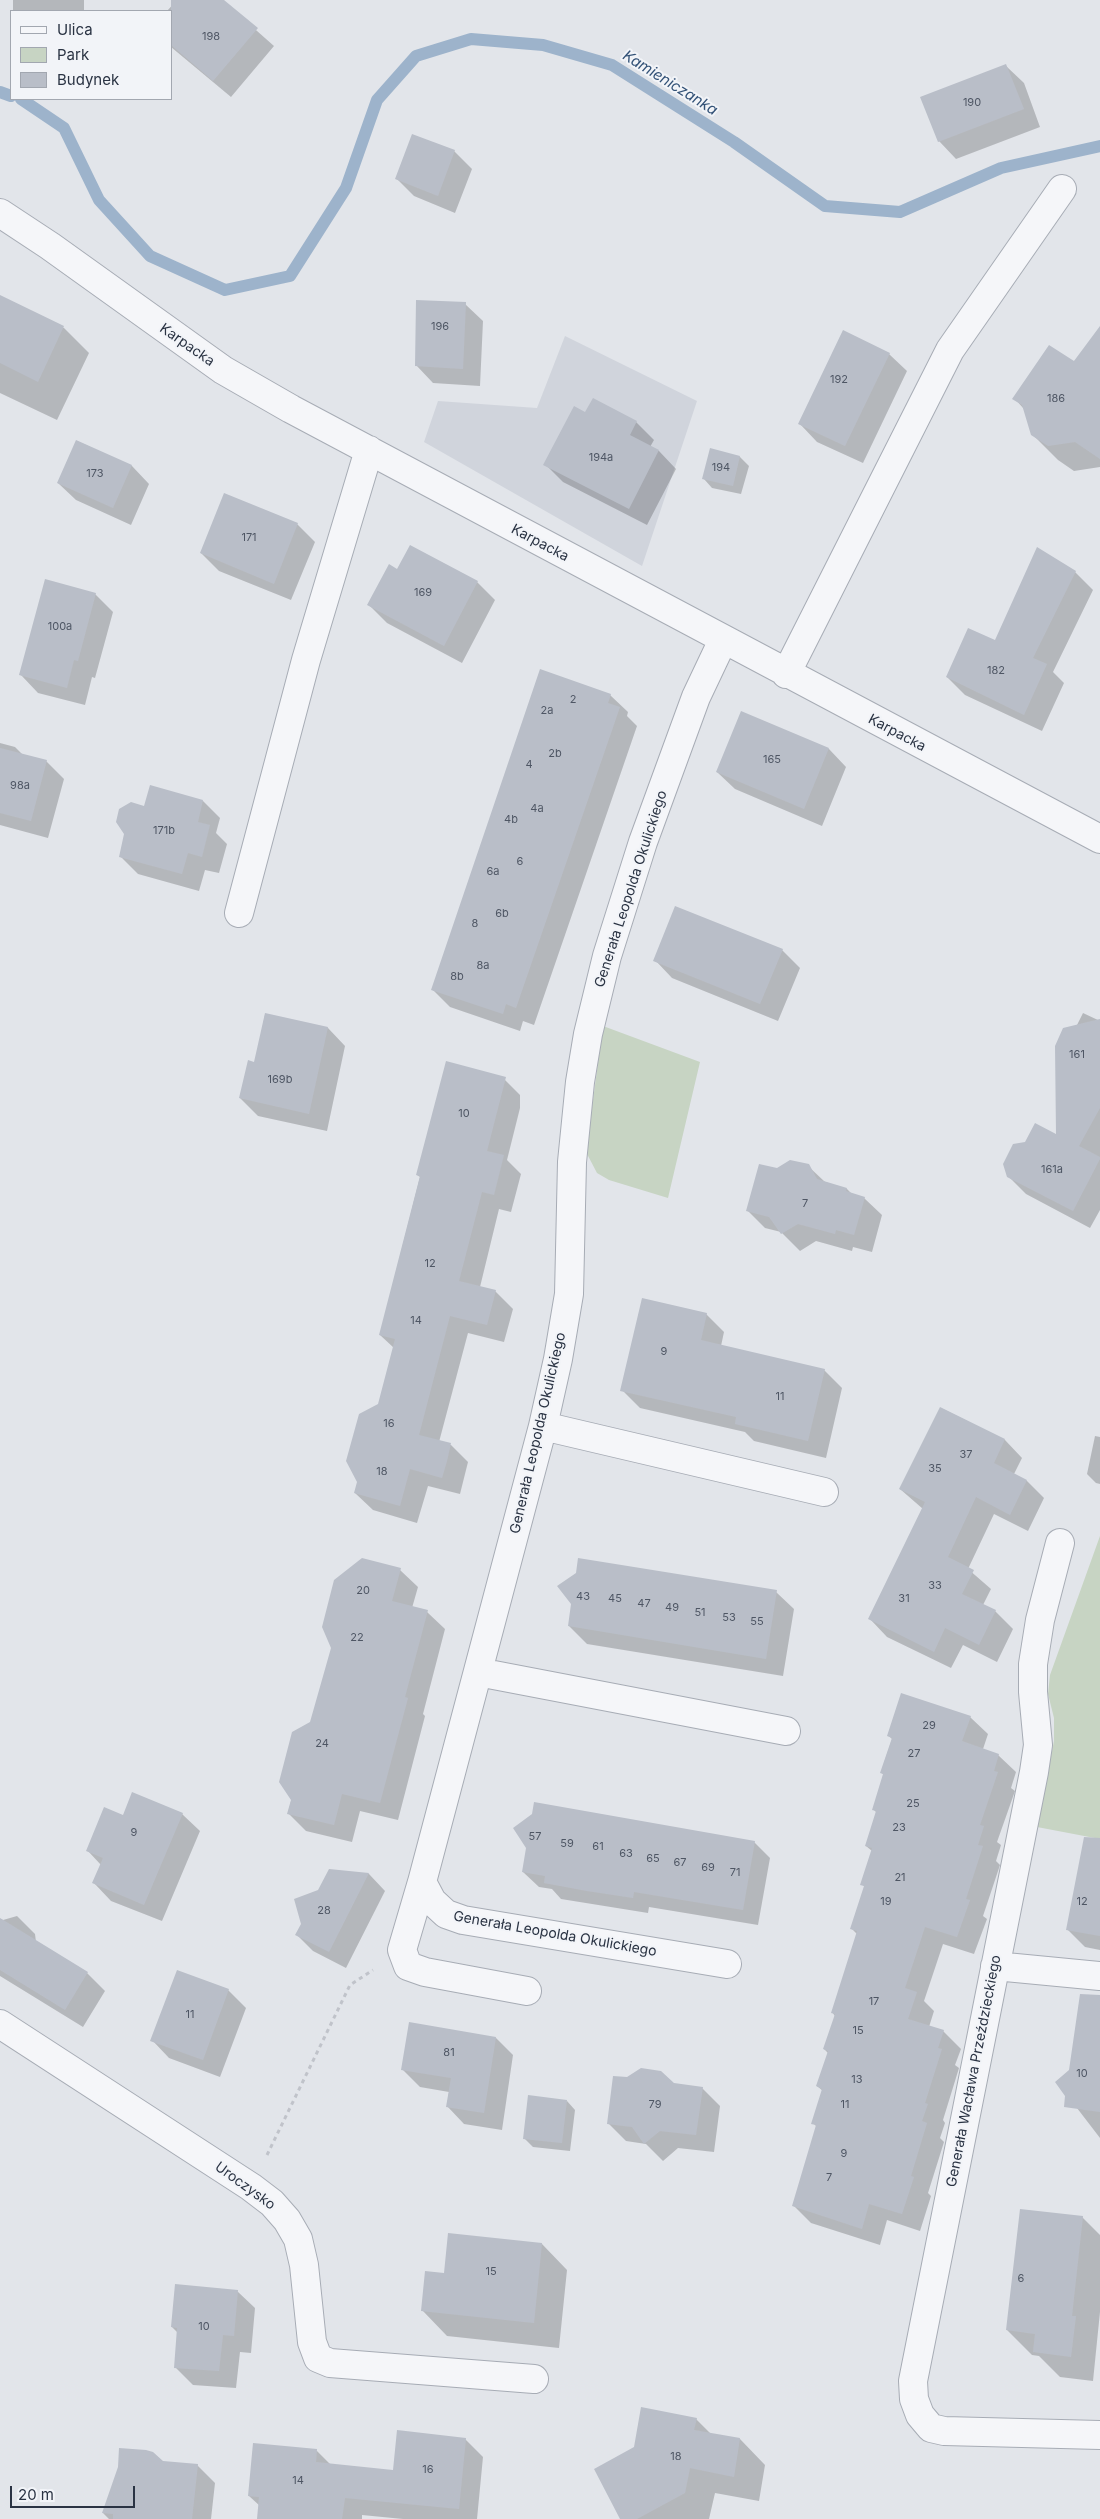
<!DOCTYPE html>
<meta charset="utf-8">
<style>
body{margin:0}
#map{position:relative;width:1100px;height:2519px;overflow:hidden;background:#e2e5ea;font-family:Inter,sans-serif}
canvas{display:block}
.legend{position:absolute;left:10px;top:10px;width:162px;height:90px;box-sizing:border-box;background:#f2f4f8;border:1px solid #a2a7b0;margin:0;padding:6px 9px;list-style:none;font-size:15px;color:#2a3343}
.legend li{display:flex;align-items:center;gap:10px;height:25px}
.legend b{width:25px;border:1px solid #a2a7b0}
.scale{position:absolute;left:10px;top:2486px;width:125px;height:22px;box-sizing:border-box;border:2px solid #2a3343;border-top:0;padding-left:6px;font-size:15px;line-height:18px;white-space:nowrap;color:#2a3343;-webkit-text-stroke:4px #f2f4f8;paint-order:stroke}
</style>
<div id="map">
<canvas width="1100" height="2519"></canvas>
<ul class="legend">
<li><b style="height:6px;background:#f5f6f9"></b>Ulica</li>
<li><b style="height:14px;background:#c7d4c3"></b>Park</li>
<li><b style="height:14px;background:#b9bec8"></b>Budynek</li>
</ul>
<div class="scale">20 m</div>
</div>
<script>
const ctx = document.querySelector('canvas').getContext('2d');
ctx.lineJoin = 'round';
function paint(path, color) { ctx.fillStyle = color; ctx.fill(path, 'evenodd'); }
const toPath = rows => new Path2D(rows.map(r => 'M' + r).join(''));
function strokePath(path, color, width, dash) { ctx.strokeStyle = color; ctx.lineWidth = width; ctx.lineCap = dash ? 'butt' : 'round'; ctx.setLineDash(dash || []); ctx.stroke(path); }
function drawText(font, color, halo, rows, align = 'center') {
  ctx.font = font + ' Inter,sans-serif'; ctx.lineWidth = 4; ctx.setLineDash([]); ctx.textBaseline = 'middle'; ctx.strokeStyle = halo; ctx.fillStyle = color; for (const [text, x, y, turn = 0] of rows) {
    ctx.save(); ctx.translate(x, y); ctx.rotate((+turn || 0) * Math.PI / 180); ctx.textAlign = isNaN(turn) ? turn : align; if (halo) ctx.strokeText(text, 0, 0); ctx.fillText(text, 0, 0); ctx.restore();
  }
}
paint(toPath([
 [565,336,697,401,642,566,424,442,438,401,537,408]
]), '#d0d4dc');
paint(toPath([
 [603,1026,700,1062,668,1198,609,1180,597,1173,586,1152],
 [1100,1536,1100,1839,1037,1827,1054,1741,1054,1718,1048,1694,1050,1675]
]), '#c7d4c3');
paint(toPath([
 [13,0,84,0,84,11,13,11],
 [177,0,222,0,274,46,231,97,171,47,171,11,167,11],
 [1006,66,1024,83,1040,127,956,159,939,141],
 [454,151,472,169,455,213,414,196,396,178],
 [0,296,64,328,89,353,57,420,0,393],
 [465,304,483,321,480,386,433,383,416,365],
 [1100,345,1100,467,1074,471,1058,460,1032,434,1024,409,1014,398],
 [889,354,907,371,863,463,817,442,800,424],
 [586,414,636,422,654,440,650,447,659,451,676,469,647,525,563,482,545,464],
 [77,441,132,466,149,484,131,525,76,500,58,483],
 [711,450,740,457,749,466,741,494,712,488,704,479],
 [297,524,315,542,291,600,219,571,201,553],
 [1075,572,1093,590,1053,672,1064,683,1042,731,965,695,947,677,995,642],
 [477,582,495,600,462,663,387,623,369,605],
 [95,594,113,612,95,678,92,677,85,705,38,693,21,675],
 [610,695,628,712,627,716,637,726,534,1025,523,1021,520,1031,450,1007,432,989],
 [742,713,829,749,846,767,822,826,735,789,717,772],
 [0,743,15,747,23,755,46,761,64,779,48,838,0,825],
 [203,801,220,818,216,833,227,844,219,873,205,870,199,891,138,874,120,856,126,834,145,808],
 [782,950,800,968,778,1021,672,978,655,960],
 [1083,1013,1100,1021,1100,1210,1090,1228,1026,1194,1008,1176,1057,1136,1076,1027],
 [265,1015,328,1028,345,1046,327,1131,258,1116,240,1098,255,1063],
 [502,1077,520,1095,520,1108,507,1160,521,1174,511,1212,499,1209,480,1287,495,1291,513,1309,504,1342,468,1333,439,1442,451,1445,468,1462,460,1494,428,1486,417,1523,373,1510,355,1493,394,1348,380,1335,420,1177,417,1175],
 [808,1166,825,1182,847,1189,852,1194,864,1198,882,1215,872,1252,853,1247,852,1251,816,1241,800,1251,781,1232,765,1228,747,1210,777,1170],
 [706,1314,724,1332,721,1346,824,1370,842,1388,826,1458,754,1441,745,1432,640,1408,622,1390],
 [941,1408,1005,1440,1022,1458,1014,1474,1027,1481,1044,1498,1028,1531,994,1514,968,1569,991,1589,983,1605,995,1611,1013,1629,997,1662,963,1645,951,1668,887,1637,870,1619,923,1509,900,1489],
 [1095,1436,1100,1437,1100,1484,1096,1483,1087,1474],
 [400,1570,418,1587,412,1608,427,1612,445,1629,423,1714,425,1716,398,1820,360,1811,352,1842,306,1831,288,1813,311,1723],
 [776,1592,794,1609,783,1676,587,1644,569,1626],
 [970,1717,988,1734,983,1749,998,1755,1016,1772,1011,1788,1015,1791,997,1842,1001,1845,996,1861,1000,1865,983,1916,987,1919,974,1954,943,1944,924,2001,934,2011,929,2027,943,2031,961,2049,955,2065,959,2068,943,2120,945,2123,940,2138,944,2142,928,2193,931,2196,920,2231,887,2220,880,2245,811,2223,793,2205,817,2127,813,2123,823,2091,817,2086,828,2053,824,2049,835,2016,832,2012,858,1935,851,1928,865,1887,862,1884,872,1851,866,1846,877,1813,873,1809,884,1775,881,1772,892,1739,889,1736],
 [182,1814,200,1831,162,1921,111,1901,94,1883,101,1865,88,1851,124,1816],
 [533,1815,754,1842,770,1858,758,1925,649,1907,648,1913,561,1899,552,1889,539,1887,523,1872],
 [330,1870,369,1874,385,1891,346,1968,313,1951,297,1935],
 [1100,1881,1100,1950,1085,1947,1067,1929],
 [17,1916,35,1934,36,1942,87,1973,105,1991,83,2027,0,1976,0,1919,3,1920],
 [228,1990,246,2008,220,2077,169,2058,152,2040],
 [496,2038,513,2055,502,2130,464,2124,447,2106,449,2092,420,2087,403,2070],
 [1100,2046,1100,2138,1057,2082],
 [673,2084,702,2088,720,2106,714,2152,678,2148,663,2161,646,2144,626,2141,608,2123],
 [567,2101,575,2110,570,2151,533,2147,524,2138],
 [1082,2217,1100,2235,1100,2312,1093,2381,1060,2377,1039,2356,1032,2355,1007,2330],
 [542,2244,567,2270,559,2348,447,2336,422,2310,445,2274],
 [237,2291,255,2308,251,2353,240,2352,236,2388,193,2385,175,2367,178,2333,172,2327],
 [696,2419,711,2434,740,2439,765,2465,759,2501,715,2493,709,2519,621,2519],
 [465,2439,483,2457,477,2519,403,2519,362,2515,362,2519,258,2519,260,2506,249,2496,316,2450,331,2465,394,2472],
 [162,2462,197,2465,215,2483,211,2519,109,2519,103,2513]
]), '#0003');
strokePath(toPath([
 [0,92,11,96],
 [21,99,64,128,99,200,150,256,225,290,290,276,346,188,377,100,416,56,471,39,543,45,612,65,734,142,825,206,900,212,1001,168,1100,146]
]), '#9db3cb', 12);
paint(toPath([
 [171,0,224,0,258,28,213,81,171,45],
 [1006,64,1024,109,938,142,920,97],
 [412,134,455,150,438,196,395,179],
 [0,295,64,326,38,382,0,363],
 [416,300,466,302,463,369,415,366],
 [1100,326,1100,459,1075,442,1048,446,1031,435,1022,405,1012,399,1049,345,1074,361],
 [843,330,890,353,845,446,798,424],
 [593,398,637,421,630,435,659,450,629,509,543,465,574,406,585,412],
 [76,440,132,465,113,508,57,483],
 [710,448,740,456,733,486,702,479],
 [224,493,298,523,274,584,200,553],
 [410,545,478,581,444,646,367,605,389,564,397,569],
 [1037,547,1076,571,1033,658,1047,664,1024,715,946,677,968,628,995,640],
 [45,579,96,593,78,661,74,660,67,688,19,675],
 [540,669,611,694,608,703,620,707,516,1008,506,1004,503,1014,431,990],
 [741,711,829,748,804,809,716,772],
 [0,748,47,760,31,821,0,813],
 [150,785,203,800,198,822,210,825,202,857,188,853,182,874,119,857,124,834,116,822,119,809,131,802,144,806],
 [675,906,783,949,760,1004,653,961],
 [265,1013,328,1027,309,1114,239,1098,248,1060,254,1062],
 [1100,1019,1100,1108,1079,1146,1100,1157,1100,1159,1073,1211,1007,1177,1003,1164,1013,1144,1025,1142,1035,1123,1056,1134,1055,1046,1063,1028],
 [446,1061,506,1077,487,1151,504,1155,494,1195,482,1192,459,1281,496,1290,487,1325,450,1316,419,1435,451,1443,447,1461,442,1478,410,1469,400,1506,354,1493,357,1482,346,1461,359,1414,378,1404,395,1339,379,1335,420,1176,416,1175],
 [790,1160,809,1164,817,1179,847,1188,846,1191,865,1197,854,1235,836,1230,835,1234,798,1224,781,1234,769,1217,746,1211,759,1164,777,1168],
 [642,1298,707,1313,701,1340,825,1369,808,1441,735,1424,736,1417,620,1391],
 [940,1407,1005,1439,994,1463,1027,1480,1010,1515,976,1497,948,1557,974,1570,962,1594,996,1610,979,1645,945,1628,934,1652,868,1619,925,1502,899,1489],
 [362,1558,401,1568,392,1601,428,1610,405,1697,408,1698,380,1803,342,1794,334,1825,287,1814,291,1800,279,1782,292,1732,310,1722,331,1648,322,1627,334,1580],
 [578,1558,777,1590,766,1659,568,1626,571,1604,557,1586,576,1573],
 [901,1693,971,1716,962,1741,999,1754,994,1771,998,1772,980,1825,984,1826,978,1845,983,1846,966,1899,970,1900,957,1937,925,1927,905,1988,917,1992,908,2019,944,2030,938,2048,942,2049,925,2103,928,2104,922,2121,927,2123,911,2176,914,2177,902,2214,869,2204,862,2229,792,2206,816,2125,811,2124,822,2089,816,2086,828,2051,823,2049,835,2014,831,2013,857,1931,850,1929,864,1886,860,1885,872,1848,865,1846,876,1811,872,1810,883,1774,880,1773,892,1738,887,1736],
 [132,1792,183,1813,144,1905,92,1883,103,1858,86,1851,104,1807,123,1815],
 [534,1802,755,1841,743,1910,634,1892,633,1898,587,1891,544,1883,545,1876,522,1872,526,1848,513,1828,532,1814],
 [1084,1837,1100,1838,1100,1936,1066,1930],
 [329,1869,369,1873,329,1952,295,1935,301,1924,294,1899,318,1890],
 [0,1918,88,1972,65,2010,0,1970],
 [177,1970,229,1989,203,2060,150,2041],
 [1080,1994,1100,1995,1100,2112,1064,2107,1065,2096,1055,2082,1069,2070],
 [409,2022,496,2037,484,2113,446,2107,451,2078,401,2070],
 [641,2068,661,2071,674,2083,703,2087,696,2135,660,2131,644,2144,632,2127,607,2124,613,2076,627,2077],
 [528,2095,567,2100,562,2143,523,2139],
 [1020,2209,1083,2216,1072,2316,1076,2316,1071,2357,1033,2352,1035,2334,1006,2330],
 [448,2233,542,2243,534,2323,421,2311,425,2271,444,2273],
 [175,2284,238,2290,234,2336,223,2335,219,2371,174,2368,177,2328,171,2327],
 [641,2407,697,2418,694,2430,740,2438,734,2477,690,2468,685,2493,637,2519,620,2519,594,2469,634,2447],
 [397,2430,466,2438,459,2509,345,2498,342,2519,257,2519,259,2497,248,2496,253,2443,317,2449,316,2462,393,2470],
 [119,2448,146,2450,153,2452,163,2461,198,2464,192,2519,113,2519,113,2514,102,2513,118,2467]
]), '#b9bec8');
const minor = toPath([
 [0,213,50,246,223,370,291,409,1100,839],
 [723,640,696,697,643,842,607,956,588,1034,580,1082,572,1162,569,1294,558,1359,543,1426,422,1882,432,1901,446,1914,463,1920,727,1964],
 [786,674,950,350,1062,189],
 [239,913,306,660,369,450],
 [543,1426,824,1492],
 [1060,1543,1040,1620,1033,1664,1033,1692,1038,1745,1034,1772,913,2381,914,2399,920,2415,931,2428,944,2431,1100,2435],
 [478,1672,786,1731],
 [422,1882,402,1950,408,1966,425,1972,527,1991],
 [995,1966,1100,1976],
 [0,2024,251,2187,272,2203,287,2220,298,2239,304,2265,312,2342,318,2358,330,2363,534,2379]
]);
strokePath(minor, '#a7acb5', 30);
strokePath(toPath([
 [267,2155,350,1985,373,1970]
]), '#c0c3ca', 3, [4, 4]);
strokePath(minor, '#f5f6f9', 28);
drawText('11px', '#4e5664', null, [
 ["198",211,37],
 ["190",972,103],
 ["196",440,327],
 ["192",839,380],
 ["186",1056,399],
 ["194a",601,458],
 ["194",721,468],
 ["173",95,474],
 ["171",249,538],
 ["169",423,593],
 ["100a",60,627],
 ["182",996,671],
 ["2",573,700],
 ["2a",547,711],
 ["2b",555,754],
 ["165",772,760],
 ["4",529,765],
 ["98a",20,786],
 ["4a",537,809],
 ["4b",511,820],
 ["171b",164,831],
 ["6",520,862],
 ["6a",493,872],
 ["6b",502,914],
 ["8",475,924],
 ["8a",483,966],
 ["8b",457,977],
 ["161",1077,1055],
 ["169b",280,1080],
 ["10",464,1114],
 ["161a",1052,1170],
 ["7",805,1204],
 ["12",430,1264],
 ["14",416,1321],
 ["9",664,1352],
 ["11",780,1397],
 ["16",389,1424],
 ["37",966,1455],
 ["35",935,1469],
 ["18",382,1472],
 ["33",935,1586],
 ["20",363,1591],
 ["43",583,1597],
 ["45",615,1599],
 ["31",904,1599],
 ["47",644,1604],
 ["49",672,1608],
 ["51",700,1613],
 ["53",729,1618],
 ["55",757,1622],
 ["22",357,1638],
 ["29",929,1726],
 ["24",322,1744],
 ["27",914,1754],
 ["25",913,1804],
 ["23",899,1828],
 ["9",134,1833],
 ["57",535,1837],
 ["59",567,1844],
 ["61",598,1847],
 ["63",626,1854],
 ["65",653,1859],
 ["67",680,1863],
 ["69",708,1868],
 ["71",735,1873],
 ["21",900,1878],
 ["19",886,1902],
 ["12",1082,1902],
 ["28",324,1911],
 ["17",874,2002],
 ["11",190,2015],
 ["15",858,2031],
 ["81",449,2053],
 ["10",1082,2074],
 ["13",857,2080],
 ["79",655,2105],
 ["11",845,2105],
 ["9",844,2154],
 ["7",829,2178],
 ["15",491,2272],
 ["6",1021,2279],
 ["10",204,2327],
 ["18",676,2457],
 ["16",428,2470],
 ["14",298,2481]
]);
drawText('14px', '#2a3343', '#f2f4f8', [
 ["Karpacka",187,345,35],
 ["Karpacka",540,543,28],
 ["Karpacka",897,733,28],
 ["Generała Leopolda Okulickiego",631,889,-72],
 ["Generała Leopolda Okulickiego",538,1433,-77],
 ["Generała Leopolda Okulickiego",555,1934,10],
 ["Generała Wacława Przeździeckiego",974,2071,-79],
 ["Uroczysko",245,2186,36]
]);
drawText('italic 15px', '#335277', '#f2f4f8', [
 ["Kamieniczanka",670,83,32]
]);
</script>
